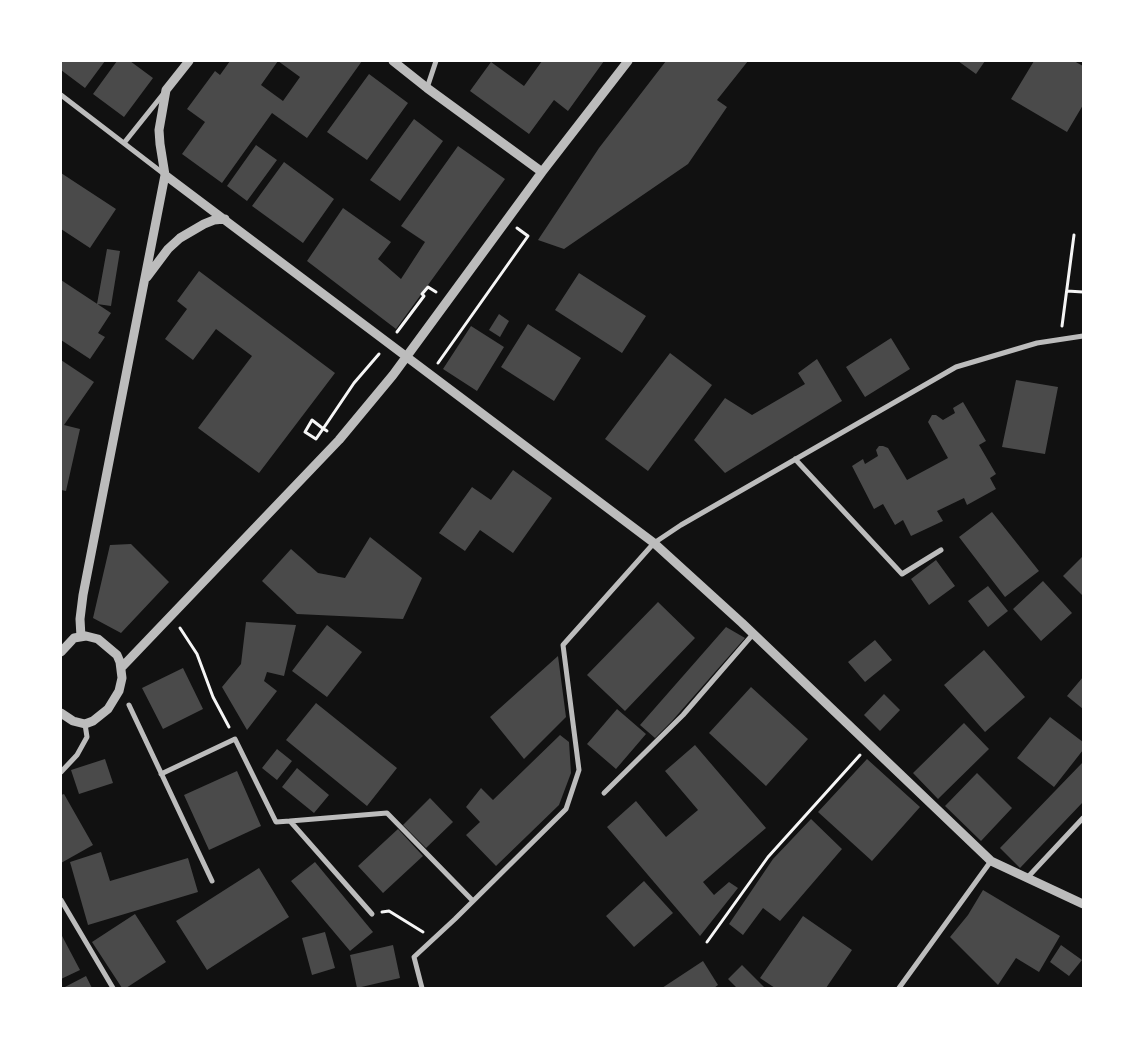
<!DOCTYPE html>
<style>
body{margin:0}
#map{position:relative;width:1144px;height:1049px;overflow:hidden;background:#111;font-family:Figtree,sans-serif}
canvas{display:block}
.frame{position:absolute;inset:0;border:62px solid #fff;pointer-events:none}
</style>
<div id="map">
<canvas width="1144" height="1049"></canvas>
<div class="frame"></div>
</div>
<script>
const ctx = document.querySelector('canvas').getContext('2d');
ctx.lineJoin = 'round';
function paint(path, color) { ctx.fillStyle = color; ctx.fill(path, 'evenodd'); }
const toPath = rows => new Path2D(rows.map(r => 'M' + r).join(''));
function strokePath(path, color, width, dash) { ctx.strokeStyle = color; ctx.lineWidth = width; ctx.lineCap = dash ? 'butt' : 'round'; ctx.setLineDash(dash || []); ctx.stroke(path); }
paint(toPath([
 [61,61,105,61,85,88,61,70],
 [117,61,130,61,153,78,124,117,93,94],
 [230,61,362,61,307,138,272,113,222,183,182,154,205,122,187,109,215,71,220,75],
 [278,61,300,77,283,101,261,85],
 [542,61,604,61,568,111,554,100,529,134,470,91,491,62,524,86],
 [666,61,748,61,717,100,727,107,688,164,564,249,538,240,599,148],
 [958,61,985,61,976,74],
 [1034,61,1074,61,1083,66,1083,105,1067,132,1011,99],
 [369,74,408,103,367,160,327,132],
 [414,119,443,141,400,201,370,180],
 [256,145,277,160,247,201,227,186],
 [458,146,505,179,396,329,307,261,343,208,391,242,378,259,401,279,425,242,401,226],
 [284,162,334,199,303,243,252,206],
 [61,173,116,209,90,248,61,229],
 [107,249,120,251,111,306,97,304],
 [199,271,335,373,259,473,198,428,252,356,216,329,193,360,165,339,187,309,177,301],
 [579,273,646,316,622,353,555,310],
 [61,280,111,313,98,333,105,337,90,359,61,340],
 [499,314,509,321,500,337,489,330],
 [528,324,581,358,554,401,501,367],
 [471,326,504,347,477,391,443,369],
 [891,338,910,369,865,397,846,367],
 [670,353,712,385,648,471,605,439],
 [817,359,842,401,725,473,694,440,725,398,752,415,805,384,798,373],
 [61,360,94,382,64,425,80,429,66,491,61,490],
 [1016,380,1058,387,1045,454,1002,447],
 [963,402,986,441,979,445,996,474,990,478,996,489,967,505,964,498,937,511,943,521,911,536,903,520,895,525,883,504,874,509,852,466,863,459,865,464,878,456,876,450,879,446,883,446,888,448,907,480,948,458,928,422,932,415,936,415,943,420,955,413,953,408],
 [513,470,552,498,513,553,480,530,465,551,439,533,472,487,491,500],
 [992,512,1039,571,1005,597,959,537],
 [370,537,422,578,403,619,297,614,262,581,291,549,318,573,345,578],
 [131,544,169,582,121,633,93,618,110,545],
 [1083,556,1083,596,1063,576],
 [936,560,955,586,929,605,911,579],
 [1043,581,1072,613,1041,641,1013,609],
 [988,586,1008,611,988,627,968,601],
 [658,602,695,638,625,711,587,675],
 [246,622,296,625,284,676,267,672,264,681,277,691,247,730,222,687,241,664],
 [327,625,362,652,327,697,292,671],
 [726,627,745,638,672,721,655,738,640,725],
 [875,640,892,660,865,682,848,662],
 [984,650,1025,697,985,732,944,685],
 [558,656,566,717,524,759,490,717],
 [183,668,203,709,163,729,142,688],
 [1083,677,1083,709,1067,696],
 [751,687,808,739,766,786,709,733],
 [884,694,900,710,880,731,864,715],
 [316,703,397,768,367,806,286,740],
 [617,709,646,734,616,769,587,744],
 [1050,717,1083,742,1083,750,1054,787,1017,758],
 [964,723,989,749,938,799,913,773],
 [560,735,569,742,571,773,559,805,496,866,466,835,480,822,466,807,481,788,493,800],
 [695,745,766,828,703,882,714,895,729,882,738,888,700,936,607,827,636,801,666,837,698,810,665,771],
 [277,749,292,761,277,780,262,768],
 [105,759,113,783,79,794,71,770],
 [867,759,920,807,872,861,818,812],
 [1083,762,1083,802,1020,868,1000,848],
 [297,768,329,795,314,813,282,787],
 [237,771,261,826,209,850,184,795],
 [977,773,1012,808,981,841,945,806],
 [64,794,93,845,61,863,61,795],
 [430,798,453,822,426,848,403,825],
 [811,819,842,849,780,921,763,908,743,935,729,924,773,859],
 [398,829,423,856,383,893,358,866],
 [101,852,110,881,188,858,198,892,88,925,70,862],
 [315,862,373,932,350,951,291,881],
 [259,868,289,917,207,970,176,921],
 [644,881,673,913,634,947,606,916],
 [983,890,1060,936,1039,972,1016,958,998,985,950,937,968,915],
 [135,914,166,962,126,988,122,988,92,942],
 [803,916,852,950,826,988,775,988,760,978],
 [325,932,335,968,312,975,302,938],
 [61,934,80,970,61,979],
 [393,945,400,978,357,988,350,955],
 [1061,945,1082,960,1069,976,1050,962],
 [703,961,718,985,714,988,662,988],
 [742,965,765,988,737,988,728,979],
 [86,976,92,988,63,988]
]), '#4a4a4a');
strokePath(toPath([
 [1067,291,1083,292],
 [1062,326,1074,235],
 [397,332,424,296,422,294,428,287,436,292],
 [438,363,528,236,517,228],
 [327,431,321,427,312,420,305,432,316,439,327,423,354,383,379,354],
 [180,628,197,654,213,697,229,727],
 [382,912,389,911,423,932],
 [707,942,768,857,860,755]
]), '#f5f5f5', 3);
strokePath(toPath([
 [427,88,436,61],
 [61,95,164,174],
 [124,143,164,93],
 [795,459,902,574,941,550],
 [129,705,212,881],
 [61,772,77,755,87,737,85,724],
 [161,774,235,739,276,822,290,821,372,914],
 [604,793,683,715,754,633],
 [290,821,387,813,473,901],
 [1027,878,1083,818],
 [61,900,113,988],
 [422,988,414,957,455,919,566,809,579,770,563,645,654,543,681,525,956,367,1037,343,1083,336],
 [899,988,991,861]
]), '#bcbcbc', 5);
strokePath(toPath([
 [393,61,427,88,542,172],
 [165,175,654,543,742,623,991,861,1083,904],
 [147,277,168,249,180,238,204,224,214,220,225,219],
 [81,637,80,619,83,595,165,175,160,144,159,130,162,113,166,90,189,61],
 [61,652,74,638,86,636,98,639,117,655,120,662,122,678,119,691,108,709,93,721,85,724,73,721,61,713],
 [121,668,339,440,393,375,542,172,628,61]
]), '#bcbcbc', 9);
</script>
